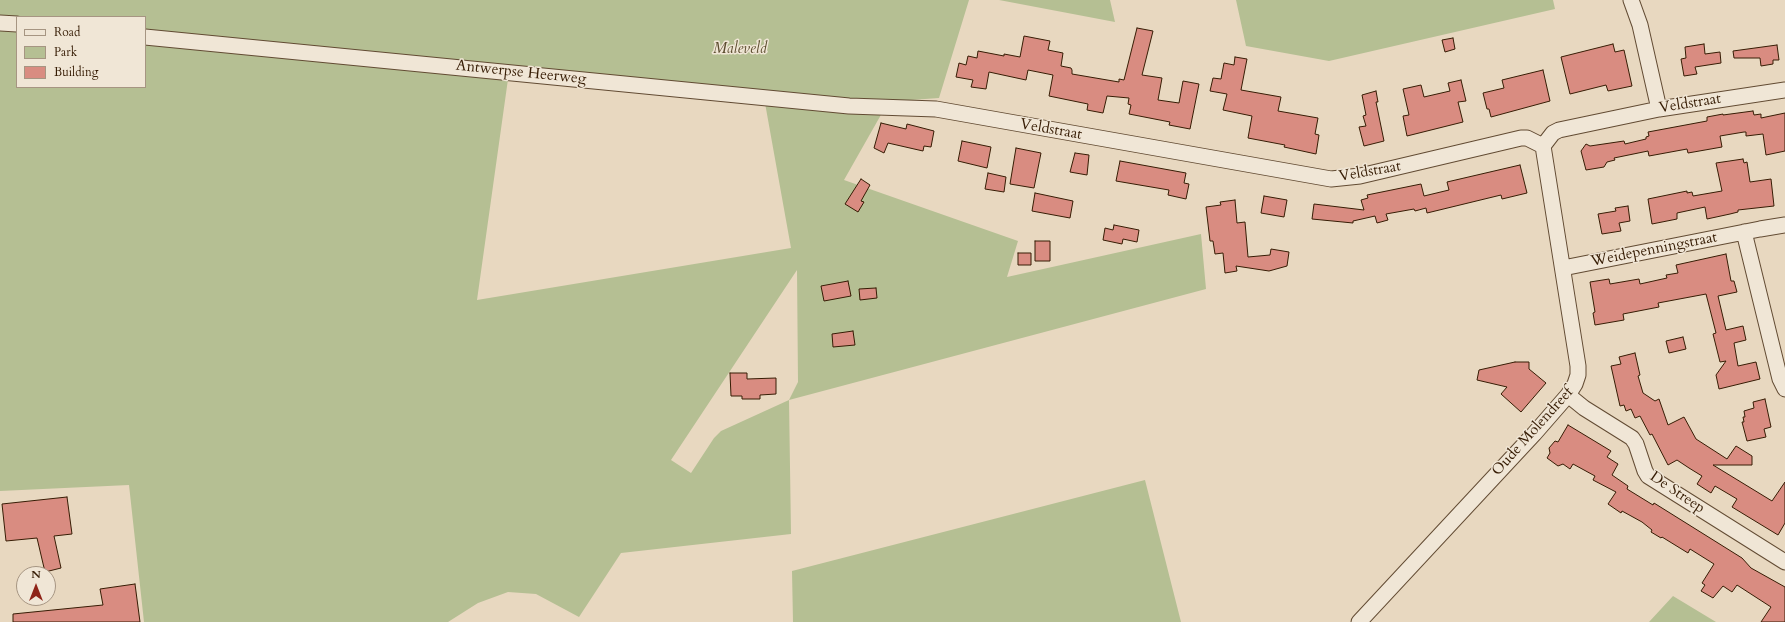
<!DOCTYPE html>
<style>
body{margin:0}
#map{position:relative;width:1785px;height:622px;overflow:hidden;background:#e8d8c0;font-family:Cardo,serif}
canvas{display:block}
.legend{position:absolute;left:16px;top:16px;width:130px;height:72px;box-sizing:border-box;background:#f0e6d6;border:1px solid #a69582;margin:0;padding:5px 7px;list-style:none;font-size:12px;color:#361c04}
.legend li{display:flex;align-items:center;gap:8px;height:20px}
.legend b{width:20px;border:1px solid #a69582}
.north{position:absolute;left:16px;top:566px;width:40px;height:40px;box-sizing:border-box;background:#f0e6d6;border:1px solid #a69582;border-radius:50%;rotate:0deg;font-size:11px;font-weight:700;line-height:16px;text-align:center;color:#361c04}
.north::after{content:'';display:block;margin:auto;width:14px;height:18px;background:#8f2418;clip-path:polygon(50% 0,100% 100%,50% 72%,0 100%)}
</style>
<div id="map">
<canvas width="1785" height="622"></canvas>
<ul class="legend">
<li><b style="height:5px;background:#f0e6d6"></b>Road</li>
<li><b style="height:11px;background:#b5bf93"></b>Park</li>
<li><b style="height:11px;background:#d98c81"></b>Building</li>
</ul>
<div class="north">N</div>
</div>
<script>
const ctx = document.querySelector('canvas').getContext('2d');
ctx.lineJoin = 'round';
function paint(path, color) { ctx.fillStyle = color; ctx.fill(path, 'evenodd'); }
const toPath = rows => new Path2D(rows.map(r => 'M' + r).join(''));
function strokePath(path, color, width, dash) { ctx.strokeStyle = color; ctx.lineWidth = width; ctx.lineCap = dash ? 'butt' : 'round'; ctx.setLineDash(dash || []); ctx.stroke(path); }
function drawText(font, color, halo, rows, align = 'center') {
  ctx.font = font + ' Cardo,serif'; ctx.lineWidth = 3; ctx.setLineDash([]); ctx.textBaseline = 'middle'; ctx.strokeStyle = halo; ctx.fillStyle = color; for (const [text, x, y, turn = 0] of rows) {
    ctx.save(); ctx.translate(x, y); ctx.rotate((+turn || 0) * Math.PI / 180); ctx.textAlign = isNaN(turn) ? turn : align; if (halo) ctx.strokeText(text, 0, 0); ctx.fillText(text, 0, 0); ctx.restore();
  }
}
paint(toPath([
 [0,0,969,0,939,98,883,102,882,113,844,180,1018,241,1007,277,1201,234,1206,289,789,400,791,534,621,553,579,617,536,594,508,592,478,603,448,622,144,622,129,485,0,491],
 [17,17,145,17,145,87,17,87],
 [509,72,765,103,791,248,477,300],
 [797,270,798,382,789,400,721,431,714,438,691,473,671,460],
 [999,0,1110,0,1115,22],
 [1236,0,1553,0,1555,9,1329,61,1246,46],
 [1145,480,1181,622,793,622,792,571],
 [1673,596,1716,622,1649,622]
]), '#b5bf93');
const building = toPath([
 [1137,28,1153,31,1142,75,1162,78,1158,100,1179,103,1183,81,1199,84,1190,129,1169,125,1170,122,1129,114,1131,105,1128,104,1129,98,1107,96,1103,113,1087,110,1088,104,1049,96,1053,75,1028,70,1026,80,989,72,986,89,971,87,973,80,956,77,959,63,966,65,968,56,977,58,978,51,1004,56,1004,54,1020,57,1024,36,1050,41,1048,50,1063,53,1061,66,1071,68,1072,70,1072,74,1119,82,1119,79,1124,80,1137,28],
 [1453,38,1455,49,1445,52,1442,40,1453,38],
 [1613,44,1615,52,1624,50,1632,86,1608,91,1606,85,1570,94,1561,57,1613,44],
 [1704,44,1705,54,1720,52,1721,63,1695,67,1697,74,1684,76,1681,59,1686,58,1685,47,1704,44],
 [1777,45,1779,60,1773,60,1773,64,1761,66,1760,58,1734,58,1733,51,1777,45],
 [1235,57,1247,59,1241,90,1281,97,1278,111,1318,118,1315,134,1319,135,1316,154,1284,147,1285,145,1248,138,1252,116,1223,110,1227,94,1210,91,1213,78,1221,79,1224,63,1234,65,1235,57],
 [1543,70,1550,101,1491,117,1489,109,1487,109,1483,93,1504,88,1502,80,1543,70],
 [1461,80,1466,101,1458,102,1463,122,1407,136,1403,116,1409,115,1403,89,1421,85,1424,97,1450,91,1448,83,1461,80],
 [1376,91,1378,102,1376,102,1384,141,1364,146,1359,127,1366,126,1363,116,1366,115,1362,95,1376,91],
 [1753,111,1754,115,1761,114,1761,118,1785,113,1785,151,1766,155,1763,134,1746,136,1746,132,1744,132,1720,136,1722,147,1688,153,1687,149,1649,156,1648,151,1614,158,1615,160,1607,162,1604,167,1586,170,1581,151,1586,144,1590,146,1624,141,1625,144,1646,139,1646,137,1649,136,1648,132,1707,121,1707,117,1723,114,1723,115,1753,111],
 [881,123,906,129,907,124,934,131,931,147,924,146,923,151,888,143,884,153,874,148,881,123],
 [962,141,991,147,987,168,958,161,962,141],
 [1016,148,1041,153,1034,188,1010,184,1016,148],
 [1075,153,1089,155,1087,175,1070,172,1075,153],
 [1743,159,1744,163,1747,162,1750,182,1771,179,1774,206,1738,210,1738,212,1730,214,1707,219,1705,207,1677,213,1677,219,1652,224,1648,199,1687,191,1687,193,1692,192,1693,196,1722,191,1716,163,1743,159],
 [1120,161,1186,173,1184,183,1189,184,1186,199,1168,195,1169,190,1116,181,1120,161],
 [1520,165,1527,193,1502,199,1501,195,1427,213,1426,208,1415,211,1414,209,1386,214,1388,220,1377,223,1375,216,1353,221,1353,223,1312,219,1314,204,1364,210,1361,200,1368,198,1367,195,1421,184,1424,196,1449,190,1447,182,1520,165],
 [988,173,1006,177,1004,192,985,189,988,173],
 [861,179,870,185,861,201,864,202,858,212,845,204,861,179],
 [1035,193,1073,201,1070,218,1032,211,1035,193],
 [1264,196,1287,200,1284,217,1261,213,1264,196],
 [1235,200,1237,223,1245,222,1248,257,1270,255,1271,249,1289,252,1287,266,1269,271,1236,266,1237,271,1225,273,1223,253,1215,254,1213,241,1210,241,1206,207,1221,205,1220,202,1235,200],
 [1628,206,1630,221,1619,223,1621,231,1602,234,1598,214,1616,211,1615,208,1628,206],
 [1114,225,1139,230,1137,242,1123,239,1122,244,1103,240,1105,228,1113,230,1114,225],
 [1035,241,1050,241,1050,261,1035,261,1035,241],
 [1018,253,1031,253,1031,265,1018,265,1018,253],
 [1726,254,1731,281,1734,281,1737,292,1718,296,1726,330,1743,326,1746,340,1734,343,1738,366,1756,362,1760,379,1719,389,1716,375,1726,361,1720,362,1713,334,1716,333,1706,294,1658,303,1659,307,1623,314,1624,320,1595,325,1593,313,1595,312,1590,282,1609,279,1610,284,1639,279,1640,284,1667,278,1666,275,1678,273,1676,265,1726,254],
 [848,281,851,296,824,301,821,286,848,281],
 [876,288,877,298,860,300,859,289,876,288],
 [853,331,855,345,833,347,832,334,853,331],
 [1683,337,1686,349,1669,353,1666,341,1683,337],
 [1635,353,1640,375,1638,376,1643,393,1655,401,1659,399,1668,425,1684,417,1696,439,1727,459,1736,446,1752,456,1752,465,1713,465,1772,501,1785,482,1785,523,1778,535,1732,507,1737,499,1715,486,1711,493,1697,484,1702,476,1689,468,1677,460,1668,465,1652,434,1650,435,1640,416,1635,418,1631,409,1626,411,1624,405,1620,406,1611,366,1621,364,1619,357,1635,353],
 [1515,362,1529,362,1529,369,1546,383,1521,412,1501,394,1507,387,1477,380,1479,370,1515,362],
 [730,373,747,373,747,379,776,378,776,394,760,395,760,399,742,399,742,396,731,396,730,373],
 [1765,399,1771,427,1764,429,1766,437,1747,441,1742,422,1744,422,1743,417,1745,417,1744,411,1754,408,1753,402,1765,399],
 [1568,425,1611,451,1607,457,1618,464,1612,475,1628,486,1627,489,1653,505,1654,503,1742,558,1751,568,1785,587,1785,622,1761,622,1771,607,1737,585,1732,592,1723,586,1713,598,1701,591,1705,585,1702,583,1714,564,1690,549,1688,553,1662,537,1661,538,1651,532,1652,530,1642,522,1622,511,1621,513,1608,504,1616,492,1593,480,1595,476,1573,464,1570,469,1563,464,1558,466,1547,458,1550,453,1549,448,1555,441,1558,442,1568,425],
 [67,497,72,534,54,536,61,568,45,572,37,538,6,541,2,504,67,497],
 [135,584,140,622,13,622,13,614,103,605,100,589,135,584]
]);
paint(building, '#d98c81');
strokePath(building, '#361c04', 1);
const street = toPath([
 [1631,0,1640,25,1659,109],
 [0,23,17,24],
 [145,37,849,106,936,109,1331,179,1360,176,1521,138,1527,138,1543,146],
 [1543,146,1553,133,1559,130,1659,109,1785,90],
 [1744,232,1780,379,1785,389],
 [1563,268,1760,229,1785,225],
 [1568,395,1584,408,1632,438,1636,444,1645,471,1648,476,1785,562],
 [1359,622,1534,434,1568,395,1575,384,1578,375,1578,366,1543,146]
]);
strokePath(street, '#624b33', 17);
strokePath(street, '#f0e6d6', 15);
drawText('italic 15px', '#5c4d2f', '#f0e6d6', [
 ["Maleveld",740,50]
]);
drawText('15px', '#361c04', '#f0e6d6', [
 ["Antwerpse Heerweg",521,73,6],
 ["Veldstraat",1690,104,-9],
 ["Veldstraat",1051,130,10],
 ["Veldstraat",1370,172,-10],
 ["Weidepenningstraat",1654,250,-11],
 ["Oude Molendreef",1533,432,-48],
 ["De Streep",1677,493,34]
]);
</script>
